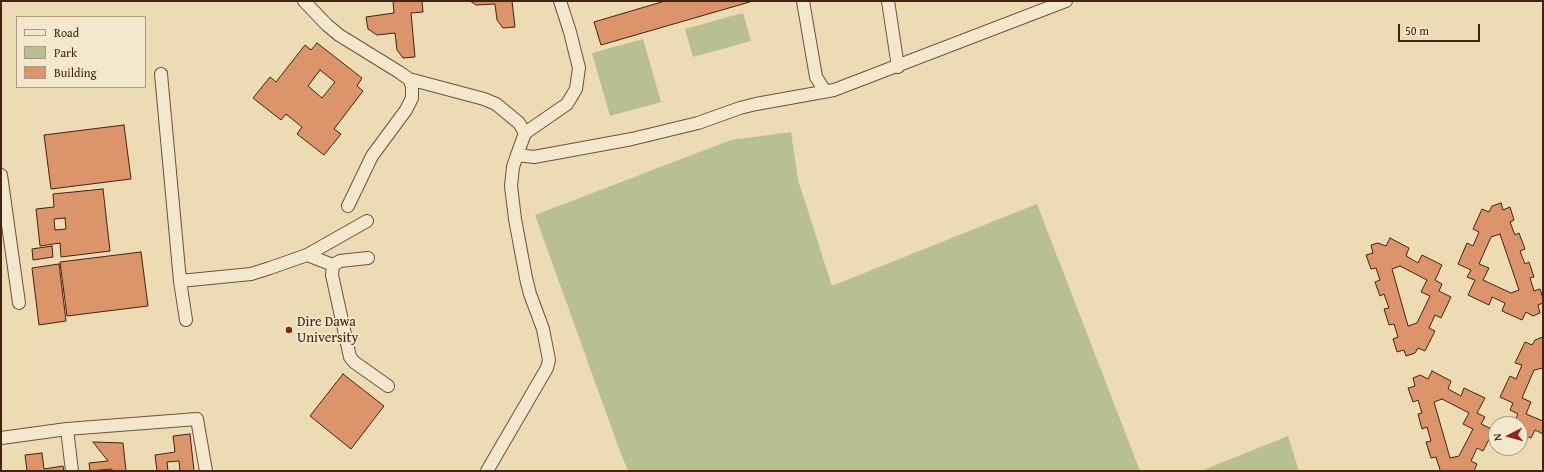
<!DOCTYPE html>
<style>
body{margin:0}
#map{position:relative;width:1544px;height:472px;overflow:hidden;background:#eddbb4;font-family:"Gentium Book Plus",serif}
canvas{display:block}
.frame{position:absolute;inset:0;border:2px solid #432311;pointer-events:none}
.legend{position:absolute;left:16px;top:16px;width:130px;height:72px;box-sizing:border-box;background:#f3e8ce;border:1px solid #ad9982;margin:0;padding:5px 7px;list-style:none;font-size:12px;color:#432311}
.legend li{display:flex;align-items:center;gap:8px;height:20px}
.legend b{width:20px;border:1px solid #ad9982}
.north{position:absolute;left:1488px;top:416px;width:40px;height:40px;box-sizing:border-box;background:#f3e8ce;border:1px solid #ad9982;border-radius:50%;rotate:264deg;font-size:11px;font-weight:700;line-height:16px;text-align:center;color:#432311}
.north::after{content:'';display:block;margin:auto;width:14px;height:18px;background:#8f2418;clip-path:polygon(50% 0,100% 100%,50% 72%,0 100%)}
.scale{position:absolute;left:1398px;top:24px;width:82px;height:18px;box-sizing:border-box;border:2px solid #432311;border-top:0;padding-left:5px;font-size:12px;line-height:14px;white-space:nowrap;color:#432311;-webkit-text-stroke:3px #f3e8ce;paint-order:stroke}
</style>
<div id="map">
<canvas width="1544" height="472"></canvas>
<div class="frame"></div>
<ul class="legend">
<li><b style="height:5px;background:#f3e8ce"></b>Road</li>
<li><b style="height:11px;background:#b7c08e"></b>Park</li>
<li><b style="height:11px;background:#dc956b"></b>Building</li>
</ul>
<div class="north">N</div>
<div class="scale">50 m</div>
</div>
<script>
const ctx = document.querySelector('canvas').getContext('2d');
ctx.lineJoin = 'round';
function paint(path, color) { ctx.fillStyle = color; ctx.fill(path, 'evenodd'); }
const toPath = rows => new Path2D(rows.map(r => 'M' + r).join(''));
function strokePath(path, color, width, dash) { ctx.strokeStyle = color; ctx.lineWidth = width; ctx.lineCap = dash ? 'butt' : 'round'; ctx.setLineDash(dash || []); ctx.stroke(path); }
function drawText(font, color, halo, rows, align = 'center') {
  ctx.font = font + ' "Gentium Book Plus",serif'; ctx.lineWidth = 3.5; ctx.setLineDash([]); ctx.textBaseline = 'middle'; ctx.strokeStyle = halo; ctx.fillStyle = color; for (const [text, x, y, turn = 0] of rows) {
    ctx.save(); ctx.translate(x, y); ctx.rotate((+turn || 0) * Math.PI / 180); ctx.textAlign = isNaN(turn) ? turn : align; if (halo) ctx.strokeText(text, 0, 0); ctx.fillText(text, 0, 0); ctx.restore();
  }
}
paint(toPath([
 [743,13,751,41,693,57,685,29],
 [643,39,661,102,610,116,592,53],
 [791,132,798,180,832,286,1037,204,1140,471,628,471,618,446,535,215,731,140],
 [1288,436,1299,471,1201,471]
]), '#b7c08e');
const building = toPath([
 [393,1,422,1,423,12,411,13,415,57,403,58,397,50,395,33,377,35,368,29,366,17,394,13,393,1],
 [470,1,512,1,515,27,503,28,497,20,495,4,476,5,470,1],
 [665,1,753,1,601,45,594,22,665,1],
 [317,43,362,78,357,86,363,91,334,129,341,134,324,155,297,134,302,127,286,114,281,120,253,98,270,77,276,82,305,45,311,50,317,43],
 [320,70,335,82,322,98,308,86,320,70],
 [124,125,131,179,51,189,44,135,124,125],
 [103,189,110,251,61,257,60,243,40,246,36,209,54,207,53,194,103,189],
 [65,218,66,229,55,230,54,219,65,218],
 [1501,203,1503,210,1510,207,1514,220,1510,222,1515,235,1519,233,1525,249,1520,251,1525,264,1529,262,1534,277,1530,278,1534,291,1540,289,1543,298,1543,303,1538,305,1540,313,1533,316,1526,312,1522,320,1502,311,1505,303,1492,297,1489,305,1468,295,1475,280,1467,277,1471,270,1458,264,1467,243,1473,246,1479,232,1473,229,1482,209,1489,212,1492,206,1501,203],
 [1500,234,1519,290,1511,293,1483,280,1489,268,1479,264,1491,237,1500,234],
 [1390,238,1409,248,1406,256,1418,263,1422,255,1442,265,1435,280,1442,284,1439,291,1451,297,1441,318,1435,315,1429,328,1435,331,1425,351,1418,348,1415,353,1406,356,1404,350,1397,352,1393,339,1398,337,1394,324,1389,325,1384,309,1389,308,1384,294,1380,296,1375,282,1380,280,1376,268,1371,269,1366,255,1373,253,1371,245,1378,243,1386,246,1390,238],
 [1400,266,1427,280,1421,292,1430,296,1417,323,1408,326,1392,269,1400,266],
 [52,246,53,257,33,260,32,249,52,246],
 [141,252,148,306,67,316,60,262,141,252],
 [59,264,66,321,39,325,32,268,59,264],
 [1543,337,1543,368,1534,370,1522,398,1531,402,1526,414,1543,421,1543,434,1535,430,1531,438,1520,433,1520,424,1513,424,1518,414,1510,410,1513,403,1500,397,1510,376,1516,379,1522,365,1515,363,1525,342,1532,345,1535,340,1543,337],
 [1432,371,1451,381,1448,389,1461,396,1464,388,1485,398,1477,413,1485,417,1481,424,1494,430,1483,451,1477,448,1471,461,1477,464,1474,471,1437,471,1440,470,1436,457,1431,458,1426,442,1431,441,1427,427,1422,429,1418,414,1422,413,1418,400,1413,402,1408,388,1415,386,1413,378,1420,375,1428,379,1432,371],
 [1442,399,1469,413,1463,424,1473,429,1459,456,1450,458,1434,402,1442,399],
 [343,374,384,406,351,449,310,416,343,374],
 [190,434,194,471,180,471,179,461,167,462,168,471,157,471,155,455,175,452,173,436,190,434],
 [93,442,123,443,126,471,112,471,112,469,90,471,89,463,108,461,93,442],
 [42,453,44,469,63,466,64,471,27,471,25,455,42,453]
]);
paint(building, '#dc956b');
strokePath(building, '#432311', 1);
const minor = toPath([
 [304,1,327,25,339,35,399,72,409,79,412,86,412,98,406,110,372,156,348,206],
 [803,1,816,77,825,91],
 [888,1,898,67],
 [161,74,180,281,186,320],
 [409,79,484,99,496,104,519,123,525,133,517,155,534,157,632,139,698,123,740,108,756,104,834,90,1066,1],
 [525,133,567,104,576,89,579,68,570,32,560,1],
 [1,175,19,303],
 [307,255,333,265],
 [368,258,340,261,333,265,332,275,350,357,354,362,388,386],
 [180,281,251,274,270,268,307,255,367,221],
 [67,429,72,471],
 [1,438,67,429,197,419,206,471],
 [487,471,547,368,549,360,543,329,530,294,526,278,515,219,511,186,513,167,517,155]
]);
strokePath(minor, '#6e513a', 14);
strokePath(minor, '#f3e8ce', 12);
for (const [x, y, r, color] of [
 [289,330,4,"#8f2418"]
]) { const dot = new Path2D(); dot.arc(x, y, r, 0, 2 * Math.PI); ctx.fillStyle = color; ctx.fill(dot); strokePath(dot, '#f3e8ce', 1.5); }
drawText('14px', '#432311', '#f3e8ce', [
 ["Dire Dawa",297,322],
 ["University",297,338]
], 'left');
</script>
